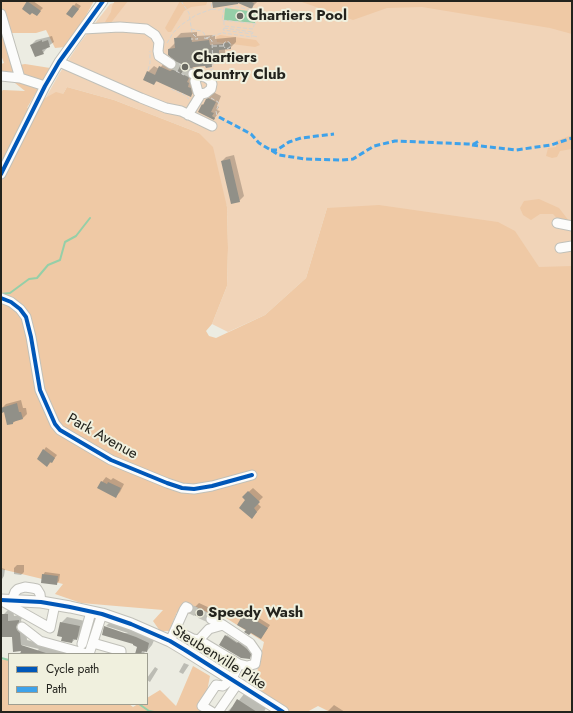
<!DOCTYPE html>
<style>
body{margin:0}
#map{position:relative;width:573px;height:713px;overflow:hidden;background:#ecece2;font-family:Jost,sans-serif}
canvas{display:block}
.frame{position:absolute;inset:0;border:2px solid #23231d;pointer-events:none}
.legend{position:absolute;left:8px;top:653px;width:140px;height:52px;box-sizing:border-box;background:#f0f0de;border:1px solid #9e9e91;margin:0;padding:5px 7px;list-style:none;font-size:12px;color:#23231d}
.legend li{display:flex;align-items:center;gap:8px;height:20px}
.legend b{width:20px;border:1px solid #9e9e91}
</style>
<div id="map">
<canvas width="573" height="713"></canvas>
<div class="frame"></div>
<ul class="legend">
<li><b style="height:5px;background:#0057b8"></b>Cycle path</li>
<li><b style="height:5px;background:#3ea2ea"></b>Path</li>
</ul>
</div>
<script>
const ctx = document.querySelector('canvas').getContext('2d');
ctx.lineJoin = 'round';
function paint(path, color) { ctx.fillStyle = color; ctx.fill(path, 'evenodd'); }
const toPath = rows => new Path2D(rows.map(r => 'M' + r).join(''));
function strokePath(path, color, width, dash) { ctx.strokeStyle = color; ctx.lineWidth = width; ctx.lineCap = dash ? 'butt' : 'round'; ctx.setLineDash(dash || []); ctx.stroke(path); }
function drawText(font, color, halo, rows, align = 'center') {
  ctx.font = font + ' Jost,sans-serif'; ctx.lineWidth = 4; ctx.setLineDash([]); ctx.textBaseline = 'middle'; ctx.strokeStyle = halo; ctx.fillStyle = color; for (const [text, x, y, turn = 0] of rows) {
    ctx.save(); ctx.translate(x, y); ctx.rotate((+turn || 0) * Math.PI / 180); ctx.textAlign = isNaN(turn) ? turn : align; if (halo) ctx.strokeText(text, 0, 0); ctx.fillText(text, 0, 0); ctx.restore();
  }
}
paint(toPath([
 [120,1,512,1,572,19,572,274,508,280,327,208,306,278,265,315,228,332,212,324,227,286,228,248,227,207,199,133,114,100,67,87,63,94,45,99,59,74,79,44,110,4]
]), '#f1d4b8');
paint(toPath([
 [1,1,94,1,84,19,65,47,55,48,46,30,36,33,4,33,14,66,25,64,50,68,27,108,56,92,63,94,67,87,114,100,199,133,213,147,227,207,228,248,227,286,212,324,206,331,209,336,216,338,265,315,306,278,327,208,379,205,498,222,515,231,539,267,572,266,572,712,330,712,318,706,307,712,289,712,281,709,259,691,255,681,264,642,226,618,177,612,169,631,160,631,153,621,163,610,81,603,55,594,63,584,1,569,1,92,3,90,25,91,15,83,18,77,1,73,1,64,4,63,1,55],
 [115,1,128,1,110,24,105,22,111,12,112,6],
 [180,1,207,1,207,3,206,5,191,7,184,11,171,32,168,32,165,28],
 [299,1,572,1,572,34,550,28,422,7,387,8,353,20],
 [220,35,256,40,260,45,255,47,217,42,216,37],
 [572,135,572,149,560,151,557,157,552,158,546,156,548,148,556,147,556,141],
 [539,199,559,208,569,221,572,221,572,228,566,228,553,214,540,214,531,220,523,215,520,208,524,201],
 [1,660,9,660,9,704,129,704,133,707,138,704,147,704,147,698,160,690,176,706,193,666,210,676,203,712,1,712]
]), '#efc9a5');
paint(toPath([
 [225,8,257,12,255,23,224,20]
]), '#95cfa8');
paint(toPath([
 [29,1,33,1,43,8,39,12,32,12,28,2],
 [214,1,258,1,252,7,240,3,214,7],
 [76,3,81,6,72,17,68,14],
 [197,32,197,36,215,35,215,39,236,37,236,42,230,48,225,49,225,53,219,59,217,59,217,60,211,66,206,65,192,67,197,90,191,95,158,80,154,84,148,72,154,66,159,69,166,61,176,66,178,61,169,49,175,43,175,39,181,33],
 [52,36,54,42,47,47,47,48,43,53,31,45,36,40],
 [213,93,215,93,221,96,217,106,219,107,217,110,220,111,214,119,203,105],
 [234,155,244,196,239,201,222,161,226,157],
 [21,400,23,408,26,408,27,414,23,418,16,420,13,423,2,408,6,404],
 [46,447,57,455,54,459,47,466,44,450],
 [106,477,111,480,113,478,124,484,120,492,116,496,102,482],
 [253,488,263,497,257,503,261,507,256,513,243,497],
 [17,565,24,565,24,572,21,575,14,574,14,568],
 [1,568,5,569,4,576,2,579],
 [45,572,60,574,59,581,57,583,43,575],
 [199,603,212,609,210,611,209,615,205,619,195,607],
 [9,609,13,609,14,616,24,614,21,620,22,624,26,627,27,640,77,654,25,654,13,636,1,636,1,618,3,618,3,615],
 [22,645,39,649,37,651,22,647],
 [248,611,270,625,261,638,247,629,245,614],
 [67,617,85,621,83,633,72,642,61,623],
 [111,621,155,638,152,645,147,651,145,651,144,654,136,654,138,646,122,633,128,633,106,626],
 [227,635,239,643,240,642,248,648,251,653,251,657,249,658,226,636],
 [184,663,189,665,183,674,179,672],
 [155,667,158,669,150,682,147,680,147,678],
 [244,694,266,708,264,712,227,712,232,707,233,708],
 [334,705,345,712,327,712]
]), '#0003');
strokePath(toPath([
 [1,294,10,293,29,279,37,278,48,265,60,260,65,242,76,236,90,218],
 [1,658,9,660],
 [139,704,149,711,154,712]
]), '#95cfa8', 2);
paint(toPath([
 [27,1,41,11,37,16,32,13,30,15,22,9],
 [212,1,249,1,254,3,252,9,238,3,238,4,213,8],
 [73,5,79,9,72,18,66,14],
 [191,37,192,42,209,40,210,45,224,44,224,43,230,42,231,49,219,50,219,59,211,60,212,67,206,68,205,66,194,67,188,70,187,74,189,78,187,82,189,83,188,87,191,88,192,94,191,97,156,81,154,85,143,80,147,71,155,75,159,66,170,71,176,68,176,62,168,55,168,49,175,48,174,38],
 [42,40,42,42,48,40,50,47,42,50,44,54,35,57,30,45],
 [208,98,216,102,211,112,214,113,212,116,215,118,214,120,198,112,202,104,203,105,206,99],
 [230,159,240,202,231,204,221,161],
 [17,403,19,412,21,412,23,419,13,422,13,424,7,425,4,412,2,413,1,408],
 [43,449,55,458,52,463,50,462,47,467,37,459],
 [101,481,107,484,108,482,121,488,116,498,97,488],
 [248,491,260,502,254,508,257,512,252,519,239,508,245,500,242,497],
 [42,574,58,576,57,585,41,583],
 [194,606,209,614,206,616,205,620,190,613,193,610],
 [244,613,268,628,261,639,251,633,249,635,244,632,246,630,237,625],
 [2,614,8,614,8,621,19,620,19,622,16,627,17,630,20,633,21,645,46,653,46,654,20,654,21,651,13,652,12,637,1,637],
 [60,622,80,626,77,640,73,639,72,643,61,641,62,637,57,636],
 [104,626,136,637,149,643,147,652,142,651,141,654,135,654,137,647,133,645,133,644,102,635],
 [225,635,237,643,238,642,247,649,251,654,250,659,241,658,219,645],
 [237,699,257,712,229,712]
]), '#919088');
strokePath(toPath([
 [171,64,193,74],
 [188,608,211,619]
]), '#c4c4bb', 9, [9, 4.5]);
const minor = toPath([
 [1,14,20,78],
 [83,29,120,27,146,29,155,35,159,42,158,51,159,56,171,64],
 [59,62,141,98,166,108,181,111,212,126],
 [1,76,20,78,45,86],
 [197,77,199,76,205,77,210,80,212,84,211,89,206,93,201,94],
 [188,115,201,94,198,92,195,81,197,77,193,74],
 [1,174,45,86,59,62,103,1],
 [557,223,572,226],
 [560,248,572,246],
 [1,298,11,302,20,309,26,317,31,337,40,390,55,424,60,430,111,460,167,483,182,488,194,489,212,486,252,475],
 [12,600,15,592,18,589,25,587,32,588,37,589,40,594,41,602],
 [2,601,50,628,55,604],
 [211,619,223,625],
 [22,627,40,641,87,654],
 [175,630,184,610,186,607,188,608],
 [199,640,209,629,223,625,250,643,257,653,255,664,247,666,239,664],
 [170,641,175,630,193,639,199,640,239,664,232,679,223,686,216,685,202,706,212,712],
 [93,643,121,651,121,654],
 [82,644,91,612],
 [89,654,102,614],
 [218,712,238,683]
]);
const major = toPath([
 [1,600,41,602,70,607,102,614,131,624,170,641,185,650,283,712]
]);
strokePath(minor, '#c0c0b9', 11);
strokePath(major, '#c0c0b9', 13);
strokePath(toPath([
 [181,1,189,13,192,33,198,39,191,39],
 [212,9,219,10,224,8,225,8,232,6,258,11,256,24,222,20,224,8],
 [224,21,224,26,253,29,254,25],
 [224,28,223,30,252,34,253,32],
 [224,28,252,32],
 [191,29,201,31,204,33,205,37],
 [223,32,223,33,252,37,252,35],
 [253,36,259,37],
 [204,38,210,39,212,41,213,69,208,70],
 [206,38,222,33],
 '223.5 45a3.5 3.5 0 1 1 7 0a3.5 3.5 0 1 1-7 0Z',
 [167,43,173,33,181,25,196,15,212,9,211,1],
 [213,46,223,46],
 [179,64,189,68],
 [148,70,150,63,150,51],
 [176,71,184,75],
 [171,89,183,94,189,99],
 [211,98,218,102,219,104,216,111,217,116,219,117]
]), '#d5d5d2', 1, [4, 2]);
strokePath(minor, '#fcfcfb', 9);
strokePath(major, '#fcfcfb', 11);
strokePath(toPath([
 [219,117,251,134,259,143,279,155,305,159,342,160,353,159,374,146,395,141,467,144,474,144,479,141],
 [472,145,516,150,551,145,572,138],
 [271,150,277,150,289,142,301,138,334,134]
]), '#3ea2ea', 3, [6, 3]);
strokePath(toPath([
 [1,174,45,86,59,62,103,1],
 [1,298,11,302,20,309,26,317,31,337,40,390,55,424,60,430,111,460,167,483,182,488,194,489,212,486,252,475],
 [1,600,41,602,70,607,102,614,131,624,170,641,185,650,283,712]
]), '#0057b8', 4);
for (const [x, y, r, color] of [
 [240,16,4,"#696962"],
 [185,67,4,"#696962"],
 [200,613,4,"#696962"]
]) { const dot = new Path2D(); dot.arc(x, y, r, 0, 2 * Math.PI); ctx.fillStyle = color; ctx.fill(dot); strokePath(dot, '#f0f0de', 1.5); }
drawText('bold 15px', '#23231d', '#f0f0de', [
 ["Chartiers Pool",248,16],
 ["Chartiers",193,58],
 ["Country Club",193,75],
 ["Speedy Wash",208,613]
], 'left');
drawText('15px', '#23231d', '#f0f0de', [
 ["Park Avenue",102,437,29],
 ["Steubenville Pike",219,658,32]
]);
</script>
